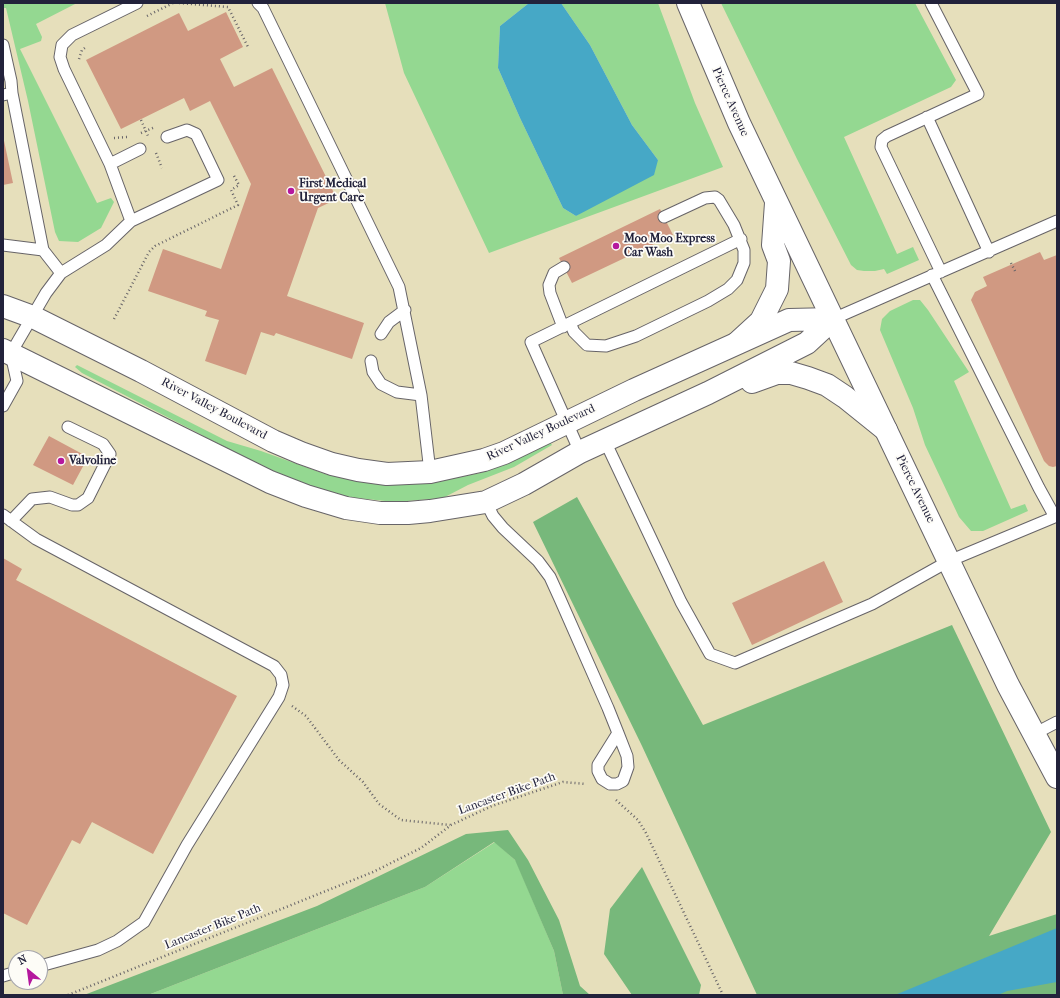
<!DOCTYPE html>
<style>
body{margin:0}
#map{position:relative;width:1060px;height:998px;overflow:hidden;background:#e6dfbb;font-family:"IM FELL French Canon",serif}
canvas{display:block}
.frame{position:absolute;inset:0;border:4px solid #22223b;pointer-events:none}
.north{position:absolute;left:8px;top:950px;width:40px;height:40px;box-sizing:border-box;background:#fdfcf7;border:1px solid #a5a5ac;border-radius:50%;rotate:331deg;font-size:11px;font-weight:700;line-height:16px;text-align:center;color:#22223b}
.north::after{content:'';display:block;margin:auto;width:14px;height:18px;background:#b5179e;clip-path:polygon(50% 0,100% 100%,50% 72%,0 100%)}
</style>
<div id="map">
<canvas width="1060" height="998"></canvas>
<div class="frame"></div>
<div class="north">N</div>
</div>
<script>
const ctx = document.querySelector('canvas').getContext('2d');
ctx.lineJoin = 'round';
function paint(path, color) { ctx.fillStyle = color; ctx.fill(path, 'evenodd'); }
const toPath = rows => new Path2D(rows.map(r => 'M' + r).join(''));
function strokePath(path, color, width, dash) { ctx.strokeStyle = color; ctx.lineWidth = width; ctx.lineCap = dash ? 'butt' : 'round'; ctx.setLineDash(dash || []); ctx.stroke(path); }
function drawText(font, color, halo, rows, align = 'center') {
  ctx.font = font + ' "IM FELL French Canon",serif'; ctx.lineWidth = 3.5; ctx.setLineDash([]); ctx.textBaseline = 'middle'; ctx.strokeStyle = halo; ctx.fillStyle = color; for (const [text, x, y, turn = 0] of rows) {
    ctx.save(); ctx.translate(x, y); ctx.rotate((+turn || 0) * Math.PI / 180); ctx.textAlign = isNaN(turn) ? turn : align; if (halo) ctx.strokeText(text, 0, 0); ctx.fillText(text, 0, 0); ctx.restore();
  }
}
paint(toPath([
 [3,3,77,3,36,24,42,37,41,41,20,49,97,203,111,198,114,202,101,228,78,242,59,241,55,232,28,101,6,8,3,8],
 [385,3,529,3,500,26,498,68,520,118,563,208,576,216,658,160,632,125,590,45,561,3,658,3,695,103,723,167,489,253,404,73],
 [721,3,915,3,956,80,951,87,844,137,897,254,913,247,919,260,887,274,884,269,875,271,864,271,857,270,851,265,797,159],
 [913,300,920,300,928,310,969,372,954,381,1011,509,1025,504,1028,511,983,531,971,531,959,517,925,445,913,408,880,330,882,319,890,311],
 [77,365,227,441,261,451,325,474,358,481,396,484,434,482,480,473,550,442,552,445,514,467,468,485,443,498,395,502,347,497,302,485,227,448,82,373,75,367],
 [495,842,516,861,554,951,563,995,148,995,425,887]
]), '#94d891');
paint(toPath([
 [577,497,703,725,952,625,1051,832,989,936,1057,914,1057,995,757,995,642,746,533,522],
 [508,830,528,860,559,920,580,986,590,995,563,995,554,951,515,860,494,842,425,887,148,995,84,995,317,906,466,834],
 [642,867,701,985,699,995,632,995,604,954,610,909]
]), '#77b87b');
paint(toPath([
 [529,3,561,3,590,45,632,125,658,160,654,175,576,216,563,208,520,118,498,68,500,26],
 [1057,928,1057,982,1007,991,998,995,895,995]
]), '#46a8c6');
paint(toPath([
 [226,12,243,47,220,59,234,87,272,68,337,199,318,208,287,296,364,323,352,359,276,333,274,336,261,332,246,375,205,361,219,320,205,316,207,311,148,291,163,249,221,269,251,184,210,101,190,111,184,98,121,129,86,60,179,13,188,31],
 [3,136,13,183,3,185],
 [660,209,673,235,572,283,559,258],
 [1040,252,1044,260,1057,255,1057,466,1053,467,1049,466,1044,461,971,300,975,292,987,286,983,277],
 [49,436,88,457,73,485,33,465],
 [3,558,22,569,16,580,237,696,153,854,92,822,80,844,72,840,27,925,3,913],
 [824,561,843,602,752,645,732,603]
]), '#d09982');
const lane = toPath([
 [258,3,263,8,399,287,421,395,430,472],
 [931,3,978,94,887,136,882,140,881,147,941,272],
 [3,45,11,81,12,93,3,95],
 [12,93,43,250],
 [927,117,989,252],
 [110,164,140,149],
 [131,221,110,164,64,69,60,57,62,45,72,35,137,3],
 [3,245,43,250,61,273],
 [932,275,1039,488,1055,517],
 [833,319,1057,221],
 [570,323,574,332,587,345,606,346,636,336,708,301,728,289,737,280,744,263,744,250,734,225,719,200,715,197,705,198,664,217],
 [563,327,550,293,549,285,554,273,564,267],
 [381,334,389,322,405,310],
 [7,355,11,353,46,293,61,273,106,245,131,221,218,180,196,134,187,130,167,137],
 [371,361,373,372,381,384,397,392,421,395],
 [3,406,17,381,11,354],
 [605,441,681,602,710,654,735,663,872,604,949,561,1057,516],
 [580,452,531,342,741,239],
 [486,502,493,516,503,528,538,561,550,577,560,599,608,708,618,733,627,756,628,767,623,781,617,784,610,784,602,779,598,771,598,765,618,733],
 [3,515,36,539,274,666,281,675,283,685,279,697,187,845,144,922,117,941,98,950,40,966],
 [11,521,32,499,50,497,72,505,78,505,88,498,110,454,103,444,68,427],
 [1034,734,1057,722],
 [3,976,16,972]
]);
const street = toPath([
 [3,306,33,317,141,371,273,441,301,453,332,464,358,470,387,474,430,472,484,460,504,453,634,390,789,320,833,319],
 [3,350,270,482,306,496,346,508,380,513,408,513,430,511,486,502,524,484,580,452,708,393,807,343,833,319],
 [752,382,777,373,791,373,808,378,827,385,845,397,886,430]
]);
const secondary = toPath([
 [688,3,739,123,1008,685,1057,777],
 [737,343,761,321,777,289,779,261,773,245,776,203]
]);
strokePath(lane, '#676468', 13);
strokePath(street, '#676468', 24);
strokePath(secondary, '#676468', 24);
strokePath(toPath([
 [179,3,228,7,248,47],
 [147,16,173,3],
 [79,59,82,50,86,47],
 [141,120,148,136],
 [141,133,155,127],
 [114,138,127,137],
 [156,153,162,168],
 [1011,263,1016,273],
 [114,319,149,252,155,246,238,205,231,190,239,185,233,174],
 [292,706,306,716,339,760,363,782,379,804,401,820,450,825],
 [616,800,638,820,646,833,723,995],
 [68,995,373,872,421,848,451,825,492,806,563,782,586,784]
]), '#676468', 2.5, [1, 3]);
strokePath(lane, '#fff', 11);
strokePath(street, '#fff', 22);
strokePath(secondary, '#fff', 22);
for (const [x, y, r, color] of [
 [291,191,4,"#b5179e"],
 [616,246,4,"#b5179e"],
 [61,461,4,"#b5179e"]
]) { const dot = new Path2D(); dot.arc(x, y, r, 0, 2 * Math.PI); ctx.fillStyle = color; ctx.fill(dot); strokePath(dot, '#fdfcf7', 1.5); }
drawText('12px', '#22223b', '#fdfcf7', [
 ["Pierce Avenue",730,102,66],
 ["River Valley Boulevard",214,409,28],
 ["River Valley Boulevard",541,433,-25],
 ["Pierce Avenue",915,489,64],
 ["Lancaster Bike Path",507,794,-20],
 ["Lancaster Bike Path",213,927,-22]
]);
drawText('bold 12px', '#22223b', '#fdfcf7', [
 ["First Medical",299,184],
 ["Urgent Care",299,198],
 ["Moo Moo Express",624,239],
 ["Car Wash",624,253],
 ["Valvoline",69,461]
], 'left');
</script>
